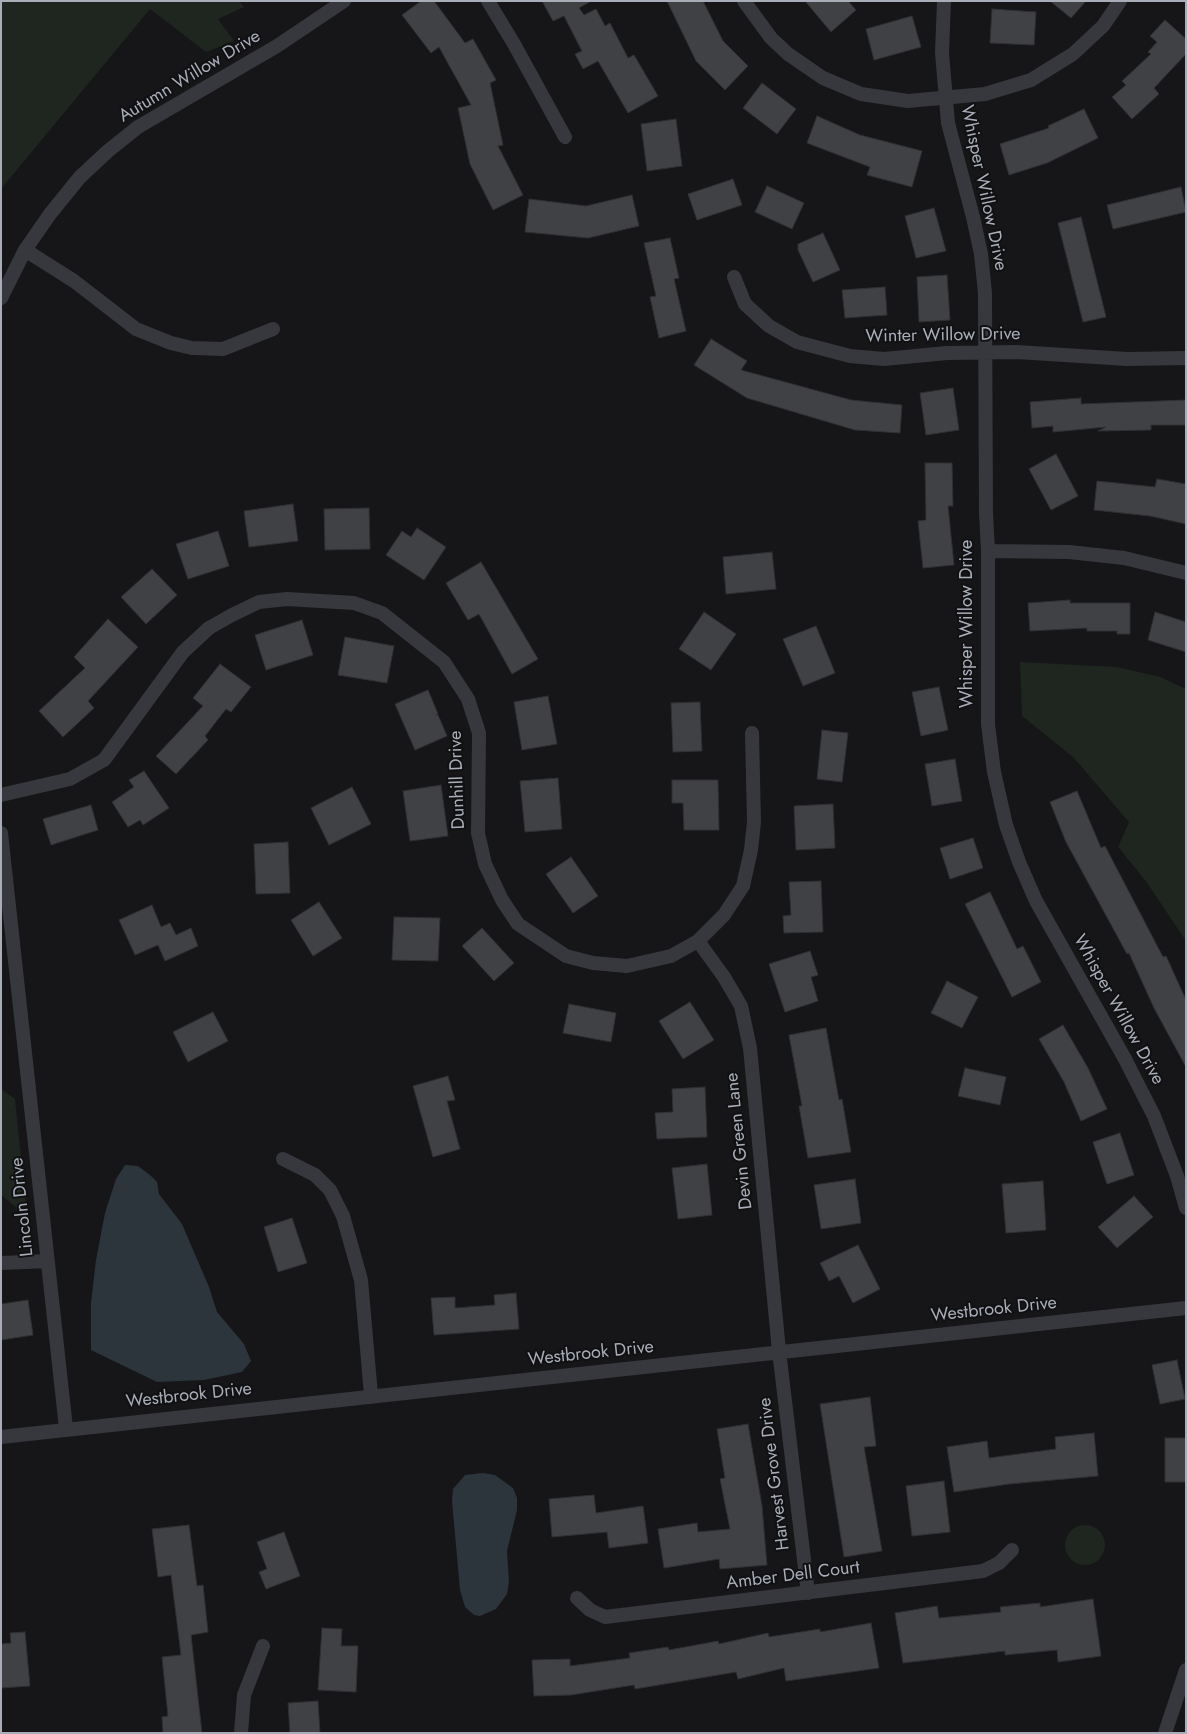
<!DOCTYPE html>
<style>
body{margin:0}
#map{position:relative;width:1187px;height:1734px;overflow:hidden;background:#161618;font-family:Jost,sans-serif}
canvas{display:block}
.frame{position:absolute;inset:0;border:2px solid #a8adb8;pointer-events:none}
</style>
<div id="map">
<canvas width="1187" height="1734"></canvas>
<div class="frame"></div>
</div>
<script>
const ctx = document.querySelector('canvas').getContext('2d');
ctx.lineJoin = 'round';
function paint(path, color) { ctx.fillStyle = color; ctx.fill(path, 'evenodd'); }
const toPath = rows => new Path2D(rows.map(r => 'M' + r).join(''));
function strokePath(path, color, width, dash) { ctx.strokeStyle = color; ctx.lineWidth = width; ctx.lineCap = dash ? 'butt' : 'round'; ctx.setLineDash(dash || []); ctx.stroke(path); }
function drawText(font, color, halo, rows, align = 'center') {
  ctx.font = font + ' Jost,sans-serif'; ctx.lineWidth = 4; ctx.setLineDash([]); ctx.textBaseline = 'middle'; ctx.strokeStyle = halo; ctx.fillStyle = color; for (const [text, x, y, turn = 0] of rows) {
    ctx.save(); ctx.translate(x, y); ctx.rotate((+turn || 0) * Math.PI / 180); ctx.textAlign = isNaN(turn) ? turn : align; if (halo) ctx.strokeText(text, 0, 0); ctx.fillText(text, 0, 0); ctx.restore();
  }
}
paint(toPath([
 [1,1,239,1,244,7,218,19,234,41,206,52,150,9,1,189],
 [1020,662,1117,667,1160,677,1186,689,1186,941,1145,880,1118,847,1129,822,1073,757,1022,716],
 [1,1089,15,1099,27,1216,1,1195],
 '1065 1545a20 20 0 1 1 40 0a20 20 0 1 1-40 0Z'
]), '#1e261f');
paint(toPath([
 [125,1165,138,1166,150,1175,157,1182,159,1194,182,1224,209,1287,217,1312,244,1344,251,1361,242,1372,204,1380,157,1382,91,1350,91,1303,96,1260,105,1213,116,1179],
 [483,1473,495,1475,513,1488,517,1498,517,1510,507,1551,509,1582,507,1594,496,1609,480,1616,474,1615,465,1607,460,1590,452,1501,453,1489,465,1475]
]), '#2c353c');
const building = toPath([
 [421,1,434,1,465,43,473,39,496,80,490,83,503,145,498,146,523,195,493,210,470,164,458,108,471,105,439,47,431,53,402,15,421,1],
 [542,1,591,1,579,8,584,15,596,9,605,26,610,23,628,58,634,55,658,96,628,113,598,61,583,69,575,54,582,51,564,16,553,21,542,1],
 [667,1,703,1,723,41,748,66,725,90,696,61,667,1],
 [805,1,848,1,856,10,831,32,805,1],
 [1050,1,1086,1,1071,18,1050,1],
 [992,9,1036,12,1034,45,990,43,992,9],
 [912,16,921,47,874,60,866,29,912,16],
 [1165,20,1186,39,1186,54,1154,88,1159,94,1132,119,1112,97,1126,85,1122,81,1151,54,1148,52,1157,42,1150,36,1165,20],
 [762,83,796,109,777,134,743,108,762,83],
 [1084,109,1098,138,1047,163,1009,175,1000,144,1049,128,1048,126,1084,109],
 [817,116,860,135,922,151,912,187,867,175,870,167,807,143,817,116],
 [676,119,682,166,647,171,641,124,676,119],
 [733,179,742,205,697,220,688,194,733,179],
 [767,186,804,203,792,229,755,212,767,186],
 [1181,187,1186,212,1113,229,1107,205,1181,187],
 [632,195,639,226,588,238,525,232,529,199,586,206,632,195],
 [934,208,946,251,916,258,905,216,934,208],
 [1081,217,1106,317,1083,322,1058,223,1081,217],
 [823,233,840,270,813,282,798,250,798,244,823,233],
 [670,238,679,278,674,279,686,331,659,338,650,297,656,296,644,243,670,238],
 [947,275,950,320,919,322,917,277,947,275],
 [885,287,887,315,845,318,842,290,885,287],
 [711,339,747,361,741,370,851,400,902,405,900,433,855,430,747,398,694,365,711,339],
 [953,388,959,430,926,435,920,393,953,388],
 [1081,398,1081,404,1186,400,1186,425,1151,425,1151,430,1098,431,1106,427,1053,432,1053,426,1032,428,1030,402,1081,398],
 [1056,454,1078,496,1051,510,1029,469,1056,454],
 [925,463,952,463,953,506,948,506,954,565,923,568,918,521,926,520,925,463],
 [1157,479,1186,484,1186,524,1150,516,1094,510,1097,481,1155,487,1157,479],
 [293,504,298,541,249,547,244,511,293,504],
 [369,508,370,549,325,550,324,509,369,508],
 [417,528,446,547,424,580,386,555,402,531,411,537,417,528],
 [218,531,229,566,188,579,176,544,218,531],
 [772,552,776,589,726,594,723,557,772,552],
 [481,562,538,659,512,674,479,614,468,620,446,583,481,562],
 [152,569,177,595,146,624,121,597,152,569],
 [1070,600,1070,603,1130,603,1130,634,1117,634,1117,631,1087,631,1087,628,1030,631,1028,603,1070,600],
 [704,612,736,634,711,670,679,649,704,612],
 [1155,612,1186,622,1186,652,1148,640,1155,612],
 [108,619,138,647,88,701,94,708,63,737,39,711,85,668,74,657,108,619],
 [302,620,313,655,266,670,255,635,302,620],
 [816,626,835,673,803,686,783,639,816,626],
 [345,637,394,646,387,683,338,675,345,637],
 [220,664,251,687,231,712,226,709,205,736,208,740,176,774,156,756,203,706,193,698,220,664],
 [939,687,948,730,921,736,912,692,939,687],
 [428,690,438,714,436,715,438,715,447,736,415,750,395,704,428,690],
 [548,696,557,744,522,750,514,702,548,696],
 [700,702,702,751,673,752,671,703,700,702],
 [822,730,848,733,842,782,817,779,822,730],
 [955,759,962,801,932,806,925,764,955,759],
 [144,771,169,808,143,825,140,820,128,827,112,802,134,787,129,780,144,771],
 [558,778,562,829,525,832,520,781,558,778],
 [672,780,718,780,719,830,684,830,683,803,672,803,672,780],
 [441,785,448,836,410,841,403,791,441,785],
 [352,787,371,824,329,845,311,808,352,787],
 [1077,791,1101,848,1105,846,1163,957,1166,956,1186,1000,1186,1067,1154,1008,1129,953,1127,954,1066,842,1050,802,1077,791],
 [833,804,835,848,796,850,794,806,833,804],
 [91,805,98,830,51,845,43,819,91,805],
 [973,838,983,868,950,879,940,848,973,838],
 [288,842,290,893,256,894,254,844,288,842],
 [571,857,598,896,573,913,546,874,571,857],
 [821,881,823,932,784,933,783,916,791,915,789,882,821,881],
 [990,892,1017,949,1023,946,1041,982,1012,997,965,904,990,892],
 [319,902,342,938,313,956,291,920,319,902],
 [152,905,161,927,170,923,176,935,191,928,198,946,165,961,158,945,135,955,119,920,152,905],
 [394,917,440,918,438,961,392,960,394,917],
 [482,928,514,963,494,981,462,946,482,928],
 [810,951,818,975,811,977,818,1001,785,1012,769,964,810,951],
 [947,981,978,997,962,1028,931,1013,947,981],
 [690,1002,714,1040,683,1059,659,1021,690,1002],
 [569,1004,616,1013,611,1042,563,1033,569,1004],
 [213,1012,228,1041,188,1062,173,1032,213,1012],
 [1063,1025,1088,1068,1107,1109,1081,1121,1064,1082,1039,1039,1063,1025],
 [826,1028,839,1100,842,1099,851,1152,808,1158,799,1106,802,1106,789,1035,826,1028],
 [965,1068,1006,1077,1000,1105,958,1096,965,1068],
 [448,1076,455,1100,447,1101,460,1149,433,1157,413,1086,448,1076],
 [705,1087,707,1137,657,1139,655,1113,673,1112,672,1089,705,1087],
 [1120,1133,1134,1175,1107,1184,1093,1142,1120,1133],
 [707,1164,712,1215,678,1219,672,1168,707,1164],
 [855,1179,861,1223,821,1229,814,1185,855,1179],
 [1043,1181,1046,1230,1006,1233,1002,1184,1043,1181],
 [1134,1196,1153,1217,1117,1248,1098,1227,1134,1196],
 [292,1218,307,1263,278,1272,264,1227,292,1218],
 [858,1245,880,1289,853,1303,839,1276,829,1281,820,1263,858,1245],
 [516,1293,519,1329,434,1335,431,1298,455,1297,455,1308,495,1305,494,1295,516,1293],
 [28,1300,33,1335,1,1340,1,1304,28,1300],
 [1177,1360,1185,1399,1160,1404,1152,1365,1177,1360],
 [870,1397,876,1446,864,1447,882,1551,844,1557,820,1404,870,1397],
 [748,1424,762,1506,767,1565,720,1569,719,1559,664,1568,658,1529,697,1523,698,1532,730,1529,720,1479,725,1478,717,1429,748,1424],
 [1094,1433,1098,1476,1009,1484,954,1492,947,1447,987,1441,989,1458,1056,1449,1055,1437,1094,1433],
 [1165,1438,1186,1438,1186,1482,1165,1482,1165,1438],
 [944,1481,950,1532,912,1536,906,1486,944,1481],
 [594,1495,596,1513,643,1506,648,1543,609,1548,607,1532,552,1537,549,1499,594,1495],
 [189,1525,197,1586,203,1585,208,1632,191,1635,202,1733,163,1733,162,1717,168,1716,162,1657,181,1655,171,1575,158,1577,152,1529,189,1525],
 [284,1532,300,1576,266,1589,259,1572,267,1569,257,1542,284,1532],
 [1093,1599,1101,1656,1058,1662,1057,1650,1005,1655,1005,1651,903,1663,895,1613,937,1606,939,1618,1001,1612,1000,1607,1040,1603,1040,1607,1093,1599],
 [871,1623,879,1668,786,1681,784,1668,738,1679,736,1672,635,1689,634,1685,571,1695,534,1696,532,1660,570,1659,570,1666,630,1658,629,1653,668,1647,669,1650,718,1641,719,1644,768,1633,769,1637,820,1629,820,1632,871,1623],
 [322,1628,342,1629,341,1646,358,1646,356,1692,318,1690,322,1628],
 [25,1632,30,1686,1,1688,1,1644,11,1643,10,1633,25,1632],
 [318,1701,320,1733,290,1733,288,1703,318,1701]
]);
paint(building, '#404145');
strokePath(building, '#303034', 1);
strokePath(toPath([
 [488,1,514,44,565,137],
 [744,1,771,38,788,54,823,78,861,94,908,101,985,94,1031,80,1073,54,1103,26,1120,1],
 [944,1,942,53,948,123,973,217,981,254,985,293,986,513,988,551,988,724,994,772,1006,825,1019,862,1036,901,1125,1059,1154,1116,1177,1176,1186,1208],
 [25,250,74,281,136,329,171,343,192,348,223,349,273,329],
 [734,277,745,304,769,326,797,342,850,356,884,359,947,353,1017,352,1127,359,1186,358],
 [1,298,25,250,50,214,80,177,108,151,138,127,277,46,344,1],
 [988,551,1069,552,1124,558,1186,573],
 [1,795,70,779,104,760,183,652,209,628,232,615,259,602,287,599,354,603,382,613,444,662,468,699,479,733,478,833,485,864,502,900,518,924,566,956,593,963,627,966,671,956,698,941,724,915,743,886,751,850,754,822,752,733],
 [1,833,66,1428],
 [698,941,724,977,741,1006,750,1048,779,1351,808,1593],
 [283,1159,315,1175,330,1190,343,1216,361,1280,371,1395],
 [1,1263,48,1261],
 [1,1437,1186,1308],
 [577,1598,590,1610,605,1617,983,1571,999,1563,1012,1550],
 [241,1733,244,1695,263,1646],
 [1165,1733,1186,1670]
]), '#37383d', 14);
drawText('18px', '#a8adb8', '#111113', [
 ["Autumn Willow Drive",190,77,-31],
 ["Whisper Willow Drive",983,188,78],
 ["Winter Willow Drive",943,336,-1],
 ["Whisper Willow Drive",968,624,-90],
 ["Dunhill Drive",458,780,-92],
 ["Whisper Willow Drive",1118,1010,61],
 ["Devin Green Lane",740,1141,-96],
 ["Lincoln Drive",23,1207,-96],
 ["Westbrook Drive",994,1310,-6],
 ["Westbrook Drive",591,1354,-6],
 ["Westbrook Drive",189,1396,-6],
 ["Harvest Grove Drive",775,1474,-97],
 ["Amber Dell Court",793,1576,-7]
]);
</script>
